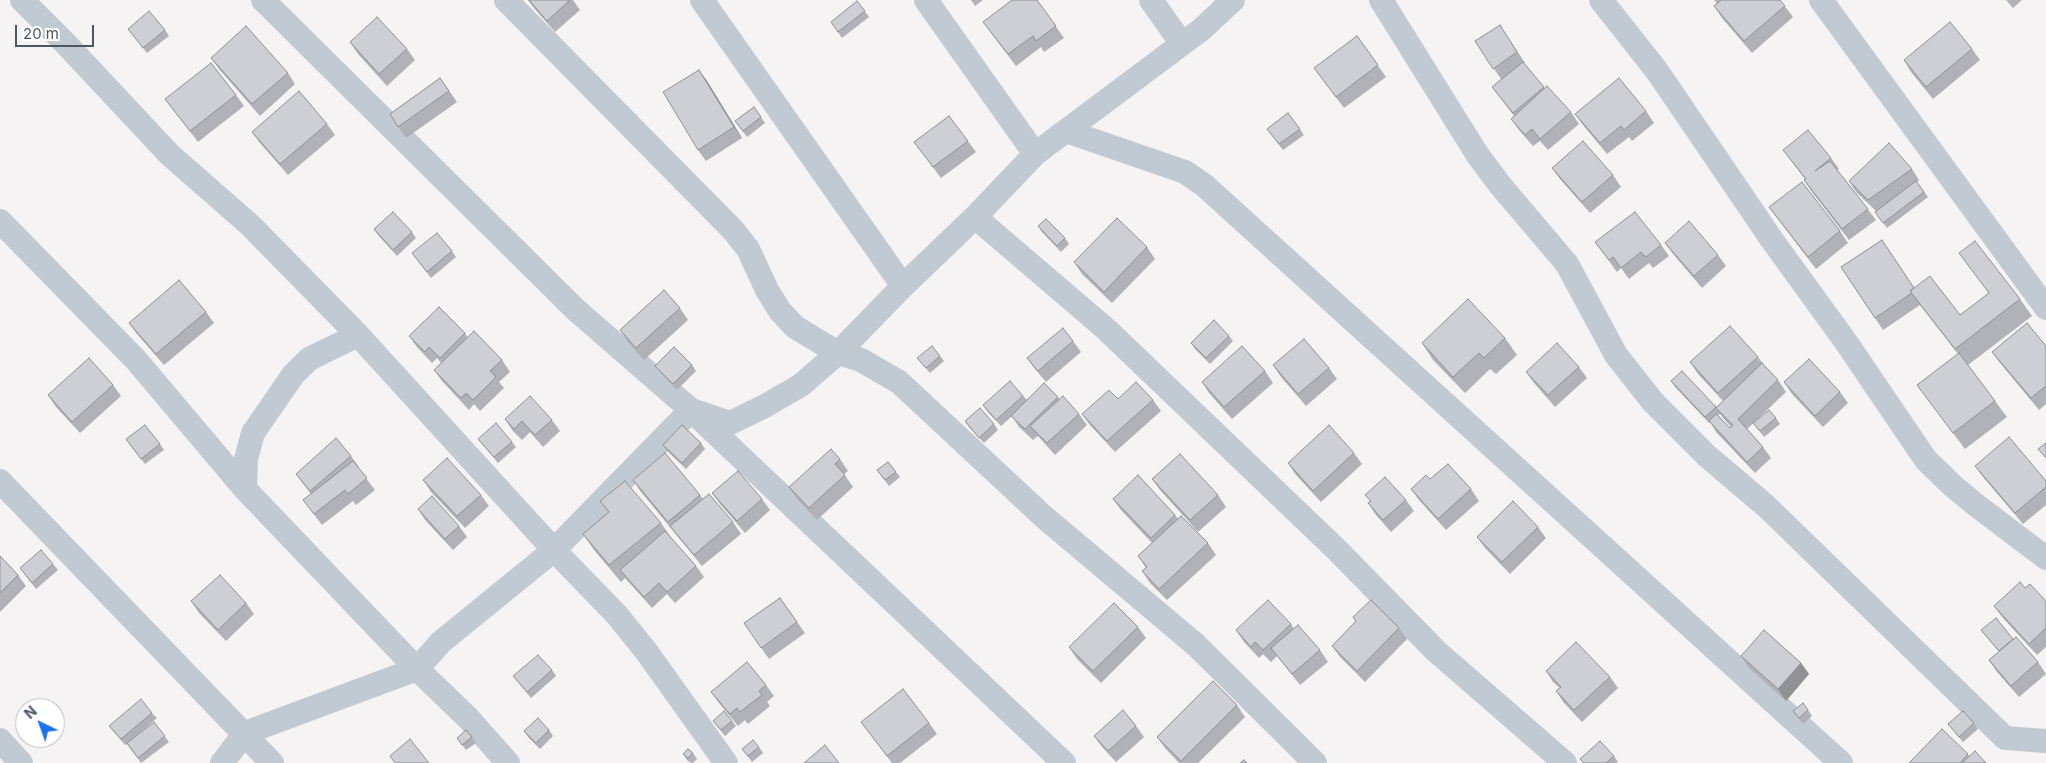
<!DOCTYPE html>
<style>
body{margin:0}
#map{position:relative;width:2046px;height:763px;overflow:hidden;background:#f5f3f3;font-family:Inter,sans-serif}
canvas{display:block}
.north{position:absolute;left:15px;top:698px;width:50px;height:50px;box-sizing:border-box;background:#fff;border:1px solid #b7bbc0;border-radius:50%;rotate:318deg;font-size:14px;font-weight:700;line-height:20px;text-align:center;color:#4a5661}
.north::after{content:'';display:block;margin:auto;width:18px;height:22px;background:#1a73e8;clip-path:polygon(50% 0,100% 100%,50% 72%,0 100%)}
.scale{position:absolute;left:15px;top:25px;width:79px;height:22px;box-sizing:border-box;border:2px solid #4a5661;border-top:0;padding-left:6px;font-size:15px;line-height:18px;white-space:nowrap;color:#4a5661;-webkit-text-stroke:4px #fff;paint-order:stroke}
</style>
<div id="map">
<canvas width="2046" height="763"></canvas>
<div class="north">N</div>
<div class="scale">20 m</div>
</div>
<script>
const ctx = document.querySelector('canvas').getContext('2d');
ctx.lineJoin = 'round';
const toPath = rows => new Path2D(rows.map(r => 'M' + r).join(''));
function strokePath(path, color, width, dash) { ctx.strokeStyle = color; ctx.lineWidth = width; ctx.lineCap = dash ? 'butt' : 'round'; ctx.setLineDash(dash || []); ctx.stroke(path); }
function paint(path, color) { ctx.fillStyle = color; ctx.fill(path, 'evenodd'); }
strokePath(toPath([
 [22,0,66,44,170,155,250,225,358,335,554,550,617,615,646,651,726,763],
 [263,0,575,309,691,410,1064,763],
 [506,0,733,230,748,249,767,290,780,311,795,327,838,353,861,360,899,382,1044,517,1196,645,1315,763],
 [702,0,903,286],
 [926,0,1035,154],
 [1151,0,1182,44],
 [1381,0,1477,154,1500,185,1567,264,1616,355,1653,402,1707,456,1766,506,2005,738,2046,741],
 [1601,0,1657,71,1772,240,1846,342,1926,460,1953,486,1976,505,2046,558],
 [1821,0,2046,308],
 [1066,131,1185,172,1204,185,1841,763],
 [975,217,1106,329,1337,550,1436,651,1565,763],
 [0,221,136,360,245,489,417,669,468,718,508,763],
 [0,481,272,763],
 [245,489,246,459,253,433,293,375,309,359,358,335],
 [0,740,21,763],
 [222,763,245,733,417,669,441,642,554,550,691,410,730,423,765,406,801,385,838,353,903,286,975,217,1035,154,1202,29,1233,0]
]), '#c1cad2', 24);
paint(toPath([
 [528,0,573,0,580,10,555,32,533,7],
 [971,0,983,0,975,6],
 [1037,0,1064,38,1044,52,1041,47,1016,66,991,33],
 [1714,0,1780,0,1793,17,1752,53,1722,18,1714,6,1717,3],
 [2006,0,2022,0,2013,8],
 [857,1,869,17,842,38,831,22],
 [1500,25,1525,63,1524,64,1545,89,1571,112,1579,124,1548,150,1540,141,1533,146,1519,130,1511,119,1514,116,1492,87,1501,79,1475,41],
 [128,29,165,30,169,36,147,53],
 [1357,36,1386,77,1344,108,1314,68],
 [350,42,407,49,415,60,387,86,358,54],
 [1972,49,1980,60,1933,99,1911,72,1904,60],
 [211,58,288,73,295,84,260,116,219,69],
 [699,70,707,81,742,138,706,161,698,150],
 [440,78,457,102,406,138,390,114],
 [236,95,244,106,198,142,165,99],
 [754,107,765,123,747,137,735,121],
 [1646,111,1654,123,1632,141,1629,137,1607,154,1583,125,1575,114],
 [1288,113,1304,135,1283,150,1267,129],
 [949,116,976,152,941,178,914,142],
 [327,124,335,135,288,175,260,143,252,132],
 [1783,150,1831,158,1839,169,1837,170,1876,220,1849,240,1812,192,1804,180,1805,179],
 [1552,168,1613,175,1621,187,1590,213,1560,179],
 [1912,169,1919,180,1917,182,1928,197,1887,228,1875,212,1876,211,1856,192,1849,181],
 [1769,207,1840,231,1848,243,1816,269],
 [1038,226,1065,238,1069,244,1061,252,1042,232],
 [374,229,412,232,416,238,397,256,378,235],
 [1882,240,1914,288,1960,315,1989,293,1959,253,2020,299,2032,316,1968,365,2007,417,1965,449,1917,385,1958,354,1920,305,1883,330,1841,267],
 [1595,242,1661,245,1669,256,1653,268,1649,263,1629,279,1621,268,1617,272],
 [1665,243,1718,255,1726,266,1702,288,1673,254],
 [1147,247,1155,259,1112,303,1082,274,1074,262],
 [452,251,456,257,431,278,412,253],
 [680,308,688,320,644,360,628,342,620,330],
 [206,312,214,323,164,365,137,334,129,323],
 [465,333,468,338,502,360,510,372,499,382,504,388,480,411,474,404,469,410,442,381,434,370,441,363,437,358,432,363,417,347,409,336],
 [1229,336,1233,341,1210,364,1195,349,1191,343],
 [1505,338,1517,355,1496,374,1490,369,1465,393,1433,360,1422,343],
 [1073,341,1081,352,1046,382,1035,369,1027,358],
 [2046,346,2046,404,2039,410,2000,363,1992,352],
 [940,356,944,361,930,373,917,358],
 [1758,357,1764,365,1778,380,1786,392,1747,429,1763,447,1771,458,1755,473,1716,432,1710,422,1709,423,1675,387,1671,381,1716,407,1723,401,1698,374,1690,362],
 [1720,414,1724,419,1731,427,1730,428,1718,415],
 [692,365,696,371,677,390,660,372,655,366],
 [1273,365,1329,368,1337,379,1306,406,1281,377],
 [1579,367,1587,378,1555,407,1534,383,1526,372],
 [1265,371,1273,383,1232,419,1209,393,1202,382],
 [1784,382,1840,392,1848,403,1823,427,1792,394],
 [113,385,121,396,80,433,56,407,48,395],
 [1023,396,1027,400,1058,397,1060,399,1079,414,1087,425,1055,455,1038,436,1033,440,1019,427,1012,416,1001,426,987,411,983,405],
 [1118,399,1153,400,1161,411,1115,452,1090,425,1082,414],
 [1776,418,1780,424,1764,437,1753,423],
 [505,419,552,420,560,431,543,447,530,432,522,440,512,430],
 [965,421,994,424,998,430,984,443,969,427],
 [478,439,512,442,516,447,498,463],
 [701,443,705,449,686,469,667,451,663,445],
 [160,444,164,450,145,464,130,445],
 [1354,453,1362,464,1321,502,1296,475,1288,463],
 [351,456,359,467,358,468,375,490,356,505,353,501,322,525,303,500,311,494,304,485,296,474],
 [840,459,848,471,844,474,853,487,817,520,797,499,789,487],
 [888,462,900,477,889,486,877,470],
 [1975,466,2046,481,2046,505,2023,524,1983,477],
 [1152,479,1218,495,1226,507,1198,532,1160,490],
 [1430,479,1471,489,1479,501,1446,530,1419,500,1411,489],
 [423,480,481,495,489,506,465,528,431,492],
 [633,480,700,495,703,499,733,522,741,534,702,566,641,492],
 [712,493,762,499,770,510,745,533,720,504],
 [1365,495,1406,500,1414,511,1391,532,1376,515,1368,503,1370,501],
 [1113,499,1175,515,1178,519,1208,543,1216,555,1167,600,1150,583,1142,571,1146,568,1138,556,1152,543,1121,510],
 [600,501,661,523,672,539,696,566,704,577,675,603,667,594,652,608,625,578,621,582,594,550,583,534,608,512],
 [418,509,459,526,467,537,453,550,425,520],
 [1538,527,1546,538,1510,574,1485,548,1477,537],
 [0,556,18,575,26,586,0,612],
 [53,564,58,570,36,589,20,568],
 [2025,588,2046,601,2046,647,2037,655,2002,617,1994,606],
 [780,598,805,633,769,659,744,623],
 [191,601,246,603,254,614,226,641,199,613],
 [1353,617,1399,628,1407,639,1365,682,1340,657,1332,646,1356,622],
 [1291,624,1294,629,1320,650,1328,662,1300,685,1277,656,1271,662,1263,654,1259,658,1244,642,1236,630],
 [1138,627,1146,638,1101,683,1077,659,1069,647],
 [1981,630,2013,639,2038,662,2046,674,2019,697,1997,672,1989,660,1999,652],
 [1741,656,1801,663,1809,674,1786,701,1749,668],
 [552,670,556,676,531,698,513,676],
 [1546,671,1610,677,1618,688,1582,722,1564,703,1556,691,1560,688,1553,682],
 [766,685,774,696,767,702,770,706,748,724,745,720,738,726,719,703,711,692],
 [1237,705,1245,717,1198,763,1179,763,1165,748,1157,737],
 [1808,710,1812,716,1803,724,1793,711],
 [152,713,157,718,131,740,154,722,169,742,141,763,127,744,125,745,109,726],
 [713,721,732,721,736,726,725,736],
 [861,722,929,723,937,734,900,763,892,763],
 [1974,723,1978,729,1963,742,1948,724],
 [1136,726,1144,737,1116,762,1102,747,1094,736],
 [549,730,553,736,540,749,528,737,524,731],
 [472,737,476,743,466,750,457,738],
 [759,747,763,753,752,762,742,749],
 [693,753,697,759,693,763,691,763,687,760,683,754],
 [1968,754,1969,756,1986,763,1909,763],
 [1614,756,1618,762,1616,763,1583,763,1580,759]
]), '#b0b2b7');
paint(toPath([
 [699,70,707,81,742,138,734,127],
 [1801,663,1809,674,1786,701,1778,689]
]), '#909195');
const building = toPath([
 [529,0,570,0,547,21,529,0],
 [1012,0,1037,0,1056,26,1036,41,1033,36,1008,54,983,22,1012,0],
 [1721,0,1780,0,1785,6,1744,41,1714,6,1721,0],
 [857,1,865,11,838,32,831,22,857,1],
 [149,11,165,30,143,48,128,29,149,11],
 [377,17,407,49,379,74,350,42,377,17],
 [1950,22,1972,49,1926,87,1904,60,1950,22],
 [1500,25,1517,52,1493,69,1475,41,1500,25],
 [246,26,288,73,252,104,211,58,246,26],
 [1357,36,1378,65,1336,97,1314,68,1357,36],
 [1523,62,1544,87,1513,113,1492,87,1523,62],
 [211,63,236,95,190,131,165,99,211,63],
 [699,70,734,127,698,150,663,92,699,70],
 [440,78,449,91,398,127,390,114,440,78],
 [1619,78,1646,111,1624,130,1621,126,1600,143,1575,114,1619,78],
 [1547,86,1571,112,1540,139,1532,129,1525,135,1511,119,1547,86],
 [299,91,327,124,280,164,252,132,299,91],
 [754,107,761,117,743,131,735,121,754,107],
 [1288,113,1300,129,1279,144,1267,129,1288,113],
 [949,116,968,141,933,167,914,142,949,116],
 [1808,130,1831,158,1815,171,1830,161,1868,209,1842,229,1804,180,1806,179,1783,150,1808,130],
 [1583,141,1613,175,1582,202,1552,168,1583,141],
 [1889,143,1912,169,1868,200,1849,181,1889,143],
 [1916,181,1924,192,1883,223,1875,212,1916,181],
 [1802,182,1840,231,1808,257,1769,207,1802,182],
 [393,212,412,232,393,250,374,229,393,212],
 [1635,212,1661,245,1646,257,1641,252,1621,268,1613,257,1609,260,1595,242,1635,212],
 [1117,218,1147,247,1104,292,1074,262,1117,218],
 [1046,219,1065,238,1057,246,1038,226,1046,219],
 [1689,221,1718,255,1694,276,1665,243,1689,221],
 [437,233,452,251,427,272,412,253,437,233],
 [1882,240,1914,288,1910,291,1912,293,1875,318,1841,267,1882,240],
 [1975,241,2020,299,1955,349,1910,291,1930,276,1960,315,1989,293,1959,253,1975,241],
 [179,280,206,312,156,354,129,323,179,280],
 [664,290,680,308,636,348,620,330,664,290],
 [1468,299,1505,338,1484,358,1479,353,1453,377,1422,343,1468,299],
 [439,307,465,333,440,358,429,347,425,352,409,336,439,307],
 [1214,320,1229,336,1206,358,1191,343,1214,320],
 [2027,323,2046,346,2046,386,2031,398,1992,352,2027,323],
 [1730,326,1758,357,1718,393,1690,362,1730,326],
 [1063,328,1073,341,1038,371,1027,358,1063,328],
 [474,331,502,360,490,371,496,377,473,400,466,393,461,398,434,370,474,331],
 [1304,339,1329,368,1298,394,1273,365,1304,339],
 [1557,343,1579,367,1548,395,1526,372,1557,343],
 [932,346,940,356,926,368,917,358,932,346],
 [1242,346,1265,371,1224,407,1202,382,1242,346],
 [674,347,692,365,673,384,655,366,674,347],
 [1959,353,1995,401,1953,433,1917,385,1959,353],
 [89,358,113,385,72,422,48,395,89,358],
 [1809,359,1840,392,1815,416,1784,382,1809,359],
 [1762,363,1778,380,1738,419,1763,447,1747,462,1709,421,1716,414,1730,428,1733,425,1716,408,1762,363],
 [1682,371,1716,407,1705,417,1671,381,1682,371],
 [1010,381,1023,396,996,420,983,405,1010,381],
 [1136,382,1153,400,1107,441,1082,414,1109,390,1118,399,1136,382],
 [1044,383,1058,397,1025,429,1011,416,1044,383],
 [530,396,552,420,535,435,522,421,514,429,505,419,530,396],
 [1063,396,1079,414,1047,443,1030,426,1063,396],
 [980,408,994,424,979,438,965,421,980,408],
 [1769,410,1776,418,1760,431,1753,423,1769,410],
 [496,423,512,442,494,457,478,439,496,423],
 [145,425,160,444,141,459,126,439,145,425],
 [682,425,701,443,682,463,663,445,682,425],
 [1329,425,1354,453,1313,491,1288,463,1329,425],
 [2009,437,2046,481,2046,487,2015,513,1975,466,2009,437],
 [336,438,351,456,310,491,296,474,336,438],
 [2046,443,2046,458,2038,449,2046,443],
 [831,449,840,459,835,464,845,475,809,508,789,487,831,449],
 [665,453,700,495,668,522,633,480,665,453],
 [1180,454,1218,495,1190,520,1152,479,1180,454],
 [447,458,481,495,457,516,423,480,447,458],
 [353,461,367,478,348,494,345,490,314,514,303,500,353,461],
 [888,462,896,472,885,480,877,470,888,462],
 [1448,464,1471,489,1438,519,1411,489,1426,475,1430,479,1448,464],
 [738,471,762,499,737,521,712,493,738,471],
 [1138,475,1175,515,1151,538,1113,499,1138,475],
 [1385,477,1406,500,1383,520,1368,503,1371,501,1365,495,1385,477],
 [625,481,661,523,609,565,583,534,609,512,600,501,625,481],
 [709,494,733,522,694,555,670,526,709,494],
 [432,496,459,526,445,539,418,509,432,496],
 [1513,501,1538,527,1502,562,1477,537,1513,501],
 [1181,516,1208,543,1159,589,1142,571,1147,567,1138,556,1181,516],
 [665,531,696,566,667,592,659,583,644,597,620,570,665,531],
 [41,550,53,564,32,583,20,568,41,550],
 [0,556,18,575,0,593,0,556],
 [220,575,246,603,218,630,191,601,220,575],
 [2020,582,2025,588,2030,584,2046,601,2046,628,2029,644,1994,606,2020,582],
 [780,598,797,622,761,648,744,623,780,598],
 [1268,600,1291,624,1263,650,1255,642,1251,647,1236,630,1268,600],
 [1371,600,1399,628,1357,671,1332,646,1356,621,1353,617,1371,600],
 [1114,603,1138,627,1093,671,1069,647,1114,603],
 [1996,618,2013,639,1999,651,1981,630,1996,618],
 [1298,625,1320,650,1292,674,1271,648,1298,625],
 [1764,630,1801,663,1778,689,1741,656,1764,630],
 [2016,637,2038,662,2011,686,1989,660,2016,637],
 [1576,642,1610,677,1574,710,1556,691,1561,687,1546,671,1576,642],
 [538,655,552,670,527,692,513,676,538,655],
 [747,662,766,685,759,691,762,695,740,712,737,708,730,714,711,692,747,662],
 [1213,681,1237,705,1181,761,1157,737,1213,681],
 [903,689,929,723,887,756,861,722,903,689],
 [141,699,152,713,121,739,109,726,141,699],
 [1803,703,1808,710,1799,718,1793,711,1803,703],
 [1123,710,1136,726,1108,751,1094,736,1123,710],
 [724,711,732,721,721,730,713,721,724,711],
 [1963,711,1974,723,1959,737,1948,724,1963,711],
 [538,718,549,730,536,743,524,731,538,718],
 [154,722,165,736,138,758,127,743,154,722],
 [1942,729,1968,754,1960,763,1909,763,1942,729],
 [466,730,472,737,462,745,457,738,466,730],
 [410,739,429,763,395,763,390,756,410,739],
 [753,740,759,747,748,756,742,749,753,740],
 [1600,741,1614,756,1606,763,1584,763,1580,759,1600,741],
 [825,745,839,763,804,763,825,745],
 [688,749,693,753,688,758,683,754,688,749],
 [1975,751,1986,763,1962,763,1975,751],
 [1244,760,1247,763,1240,763,1244,760]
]);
paint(building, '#cdcfd5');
strokePath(building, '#909195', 1);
</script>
